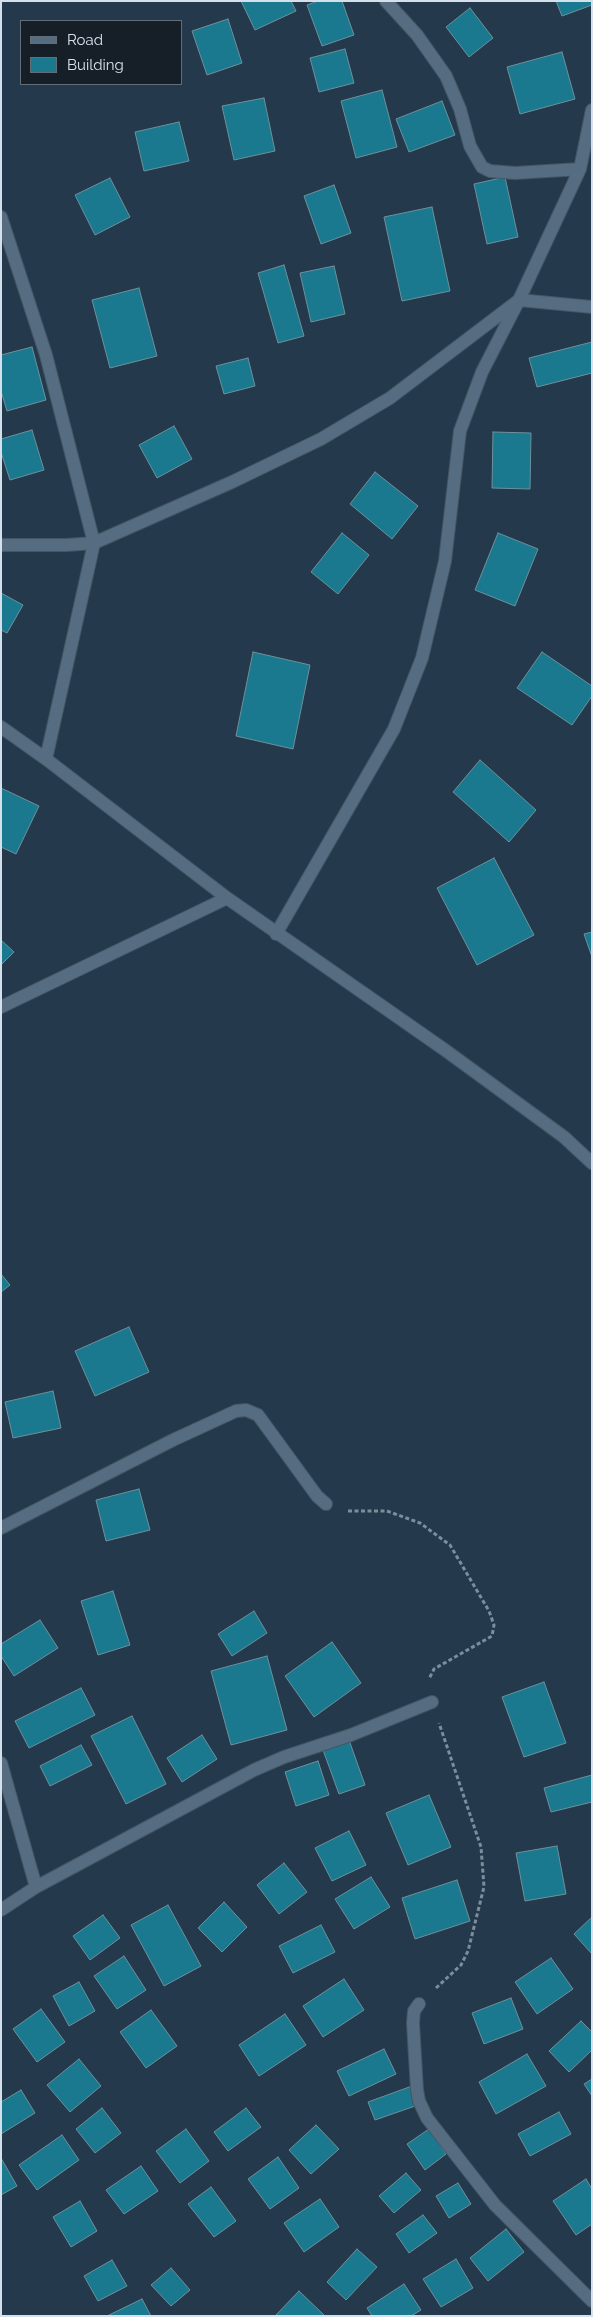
<!DOCTYPE html>
<style>
body{margin:0}
#map{position:relative;width:593px;height:2317px;overflow:hidden;background:#24394b;font-family:Raleway,sans-serif}
canvas{display:block}
.frame{position:absolute;inset:0;border:2px solid #d4e1ec;pointer-events:none}
.legend{position:absolute;left:20px;top:20px;width:162px;height:65px;box-sizing:border-box;background:#161f28;border:1px solid #626d76;margin:0;padding:6px 9px;list-style:none;font-size:15px;color:#d4e1ec}
.legend li{display:flex;align-items:center;gap:10px;height:25px}
.legend b{width:25px;border:1px solid #626d76}
</style>
<div id="map">
<canvas width="593" height="2317"></canvas>
<div class="frame"></div>
<ul class="legend">
<li><b style="height:6px;background:#566c80"></b>Road</li>
<li><b style="height:14px;background:#1a788f"></b>Building</li>
</ul>
</div>
<script>
const ctx = document.querySelector('canvas').getContext('2d');
ctx.lineJoin = 'round';
function paint(path, color) { ctx.fillStyle = color; ctx.fill(path, 'evenodd'); }
const toPath = rows => new Path2D(rows.map(r => 'M' + r).join(''));
function strokePath(path, color, width, dash) { ctx.strokeStyle = color; ctx.lineWidth = width; ctx.lineCap = dash ? 'butt' : 'round'; ctx.setLineDash(dash || []); ctx.stroke(path); }
const building = toPath([
 [241,1,291,1,296,11,255,30,241,1],
 [318,1,342,1,354,35,322,46,307,5,318,1],
 [556,1,592,1,592,5,562,16,556,1],
 [470,8,493,38,469,57,446,27,470,8],
 [228,19,242,63,207,75,192,31,228,19],
 [345,49,354,83,319,92,310,58,345,49],
 [562,52,575,99,520,114,507,67,562,52],
 [382,90,397,147,356,158,341,101,382,90],
 [264,98,275,151,234,160,222,106,264,98],
 [442,101,455,135,409,152,396,119,442,101],
 [179,122,189,161,144,171,135,132,179,122],
 [505,177,518,237,487,244,474,184,505,177],
 [110,178,130,217,95,235,75,195,110,178],
 [334,185,351,233,321,244,304,196,334,185],
 [432,207,450,291,402,301,384,217,432,207],
 [284,265,304,336,278,343,258,273,284,265],
 [334,266,345,314,311,322,300,273,334,266],
 [139,288,157,356,110,368,92,300,139,288],
 [592,342,592,373,537,387,529,358,592,342],
 [32,347,46,400,7,411,1,391,1,355,32,347],
 [248,358,255,386,224,394,216,366,248,358],
 [174,426,192,459,157,478,139,445,174,426],
 [32,430,44,470,10,480,1,452,1,439,32,430],
 [493,432,531,433,530,489,492,488,493,432],
 [375,472,418,506,392,539,350,504,375,472],
 [342,533,369,555,338,594,311,572,342,533],
 [498,533,538,549,515,606,475,590,498,533],
 [1,593,23,605,7,633,1,630,1,593],
 [253,652,310,665,293,749,236,736,253,652],
 [542,652,592,686,592,696,572,725,517,688,542,652],
 [480,760,536,810,509,842,453,792,480,760],
 [1,788,39,806,16,854,1,847,1,788],
 [494,858,534,935,477,965,437,888,494,858],
 [592,932,592,957,584,934,592,932],
 [1,940,14,952,1,965,1,940],
 [1,1274,10,1285,1,1292,1,1274],
 [129,1327,149,1372,95,1396,75,1351,129,1327],
 [53,1391,61,1428,13,1438,5,1402,53,1391],
 [139,1489,150,1530,106,1541,96,1500,139,1489],
 [113,1591,130,1645,98,1655,81,1601,113,1591],
 [254,1611,267,1633,232,1656,218,1634,254,1611],
 [40,1620,58,1648,14,1676,1,1656,1,1644,40,1620],
 [332,1642,361,1683,314,1717,285,1676,332,1642],
 [267,1656,287,1730,231,1745,211,1671,267,1656],
 [544,1682,566,1743,524,1757,502,1697,544,1682],
 [81,1688,95,1715,29,1748,15,1721,81,1688],
 [132,1716,166,1784,126,1804,91,1736,132,1716],
 [202,1735,217,1759,182,1782,167,1758,202,1735],
 [349,1740,365,1785,339,1794,323,1750,349,1740],
 [81,1745,92,1765,50,1786,40,1766,81,1745],
 [318,1761,329,1795,296,1806,285,1772,318,1761],
 [592,1775,592,1802,551,1812,544,1788,592,1775],
 [429,1795,451,1847,408,1865,386,1813,429,1795],
 [349,1831,366,1865,332,1881,315,1848,349,1831],
 [557,1846,566,1894,525,1901,516,1853,557,1846],
 [284,1863,307,1892,279,1914,257,1885,284,1863],
 [371,1877,390,1907,354,1929,335,1899,371,1877],
 [457,1880,470,1921,415,1939,402,1898,457,1880],
 [224,1902,247,1927,222,1952,198,1928,224,1902],
 [168,1905,201,1966,164,1986,131,1925,168,1905],
 [103,1915,120,1938,90,1960,73,1936,103,1915],
 [592,1917,592,1954,574,1934,592,1917],
 [321,1925,335,1952,293,1973,279,1946,321,1925],
 [124,1956,146,1990,117,2009,94,1976,124,1956],
 [551,1958,573,1989,537,2014,515,1982,551,1958],
 [344,1979,364,2010,323,2037,303,2006,344,1979],
 [79,1982,95,2011,69,2026,53,1996,79,1982],
 [511,1998,523,2029,484,2044,472,2013,511,1998],
 [41,2009,65,2042,37,2062,13,2029,41,2009],
 [151,2010,177,2046,146,2068,120,2032,151,2010],
 [285,2014,306,2045,259,2076,239,2045,285,2014],
 [581,2021,592,2032,592,2050,569,2072,549,2051,581,2021],
 [384,2049,396,2074,349,2096,337,2071,384,2049],
 [527,2054,546,2086,496,2114,479,2082,527,2054],
 [79,2059,101,2086,70,2112,47,2085,79,2059],
 [592,2079,592,2096,584,2084,592,2079],
 [412,2086,418,2105,375,2120,368,2102,412,2086],
 [21,2090,35,2113,1,2134,1,2102,21,2090],
 [102,2108,121,2133,95,2153,76,2129,102,2108],
 [246,2108,261,2127,228,2151,214,2132,246,2108],
 [559,2112,571,2134,530,2156,518,2134,559,2112],
 [316,2125,339,2149,311,2174,289,2150,316,2125],
 [186,2129,209,2161,180,2183,156,2151,186,2129],
 [429,2129,446,2154,425,2170,407,2144,429,2129],
 [62,2135,79,2160,37,2190,19,2165,62,2135],
 [278,2157,299,2188,270,2209,248,2179,278,2157],
 [1,2158,17,2186,1,2195,1,2158],
 [141,2166,158,2191,124,2214,106,2190,141,2166],
 [406,2173,421,2190,394,2213,379,2196,406,2173],
 [586,2179,592,2189,592,2224,576,2235,553,2201,586,2179],
 [458,2183,471,2204,449,2218,436,2196,458,2183],
 [211,2187,236,2221,214,2237,188,2204,211,2187],
 [320,2199,339,2227,304,2252,284,2223,320,2199],
 [80,2201,97,2231,71,2247,53,2217,80,2201],
 [423,2215,437,2233,409,2253,396,2234,423,2215],
 [506,2229,524,2252,488,2281,470,2258,506,2229],
 [357,2249,377,2267,346,2300,327,2282,357,2249],
 [456,2259,473,2288,441,2307,423,2279,456,2259],
 [112,2260,127,2286,98,2301,84,2276,112,2260],
 [171,2268,190,2290,171,2306,151,2285,171,2268],
 [404,2284,421,2310,411,2316,372,2316,367,2308,404,2284],
 [299,2291,325,2316,275,2316,299,2291],
 [142,2299,151,2316,107,2316,142,2299]
]);
paint(building, '#1a788f');
strokePath(building, '#6e919b', 1);
const minor = toPath([
 [386,1,417,35,446,76,460,109,470,146,482,167,490,171,515,173,580,169],
 [1,217,46,355,94,543,46,759],
 [1,545,67,545,94,543,232,482,321,439,390,398,519,300,592,307],
 [1,727,46,759,227,898,445,1050,564,1137,592,1163],
 [276,934,394,729,422,658,445,561,460,431,482,372,519,300,580,169,592,110],
 [1,1007,227,898],
 [1,1528,173,1440,236,1411,246,1410,258,1415,317,1496,326,1504],
 [1,1763,36,1887],
 [1,1910,36,1887,254,1770,284,1757,351,1735,432,1702],
 [419,2004,414,2011,413,2023,417,2090,419,2101,427,2118,495,2205,592,2301]
]);
strokePath(minor, '#445665', 14);
strokePath(toPath([
 [348,1511,387,1511,420,1523,450,1545,489,1611,494,1625,492,1636,434,1669,429,1679],
 [436,1988,461,1965,468,1951,484,1887,481,1847,439,1723]
]), '#7c8d9c', 3, [4, 2.5]);
strokePath(minor, '#566c80', 12);
</script>
